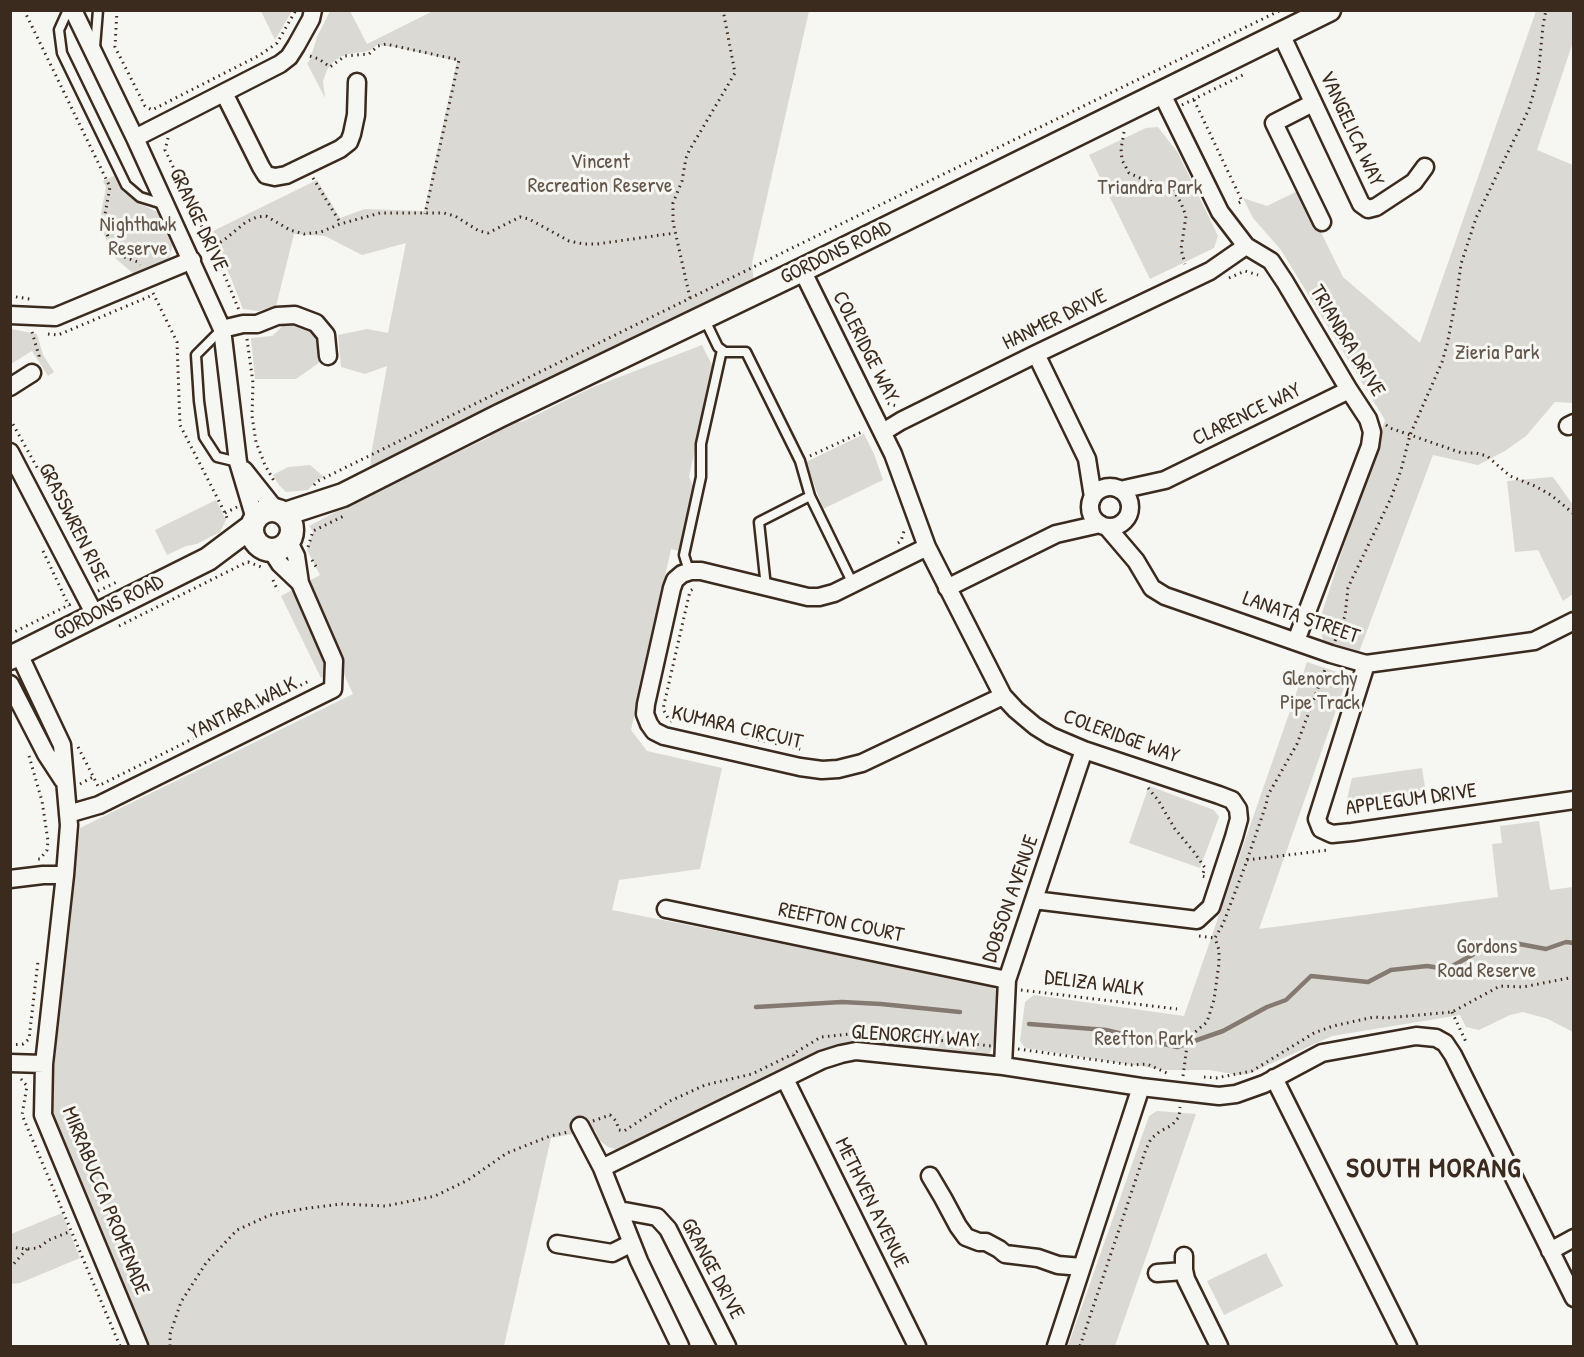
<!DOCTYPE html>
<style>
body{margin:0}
#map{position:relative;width:1584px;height:1357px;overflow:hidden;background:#f6f6f2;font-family:"Patrick Hand",sans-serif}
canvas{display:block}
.frame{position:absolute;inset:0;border:12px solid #3b2a1e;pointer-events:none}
</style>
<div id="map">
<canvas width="1584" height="1357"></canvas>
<div class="frame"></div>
</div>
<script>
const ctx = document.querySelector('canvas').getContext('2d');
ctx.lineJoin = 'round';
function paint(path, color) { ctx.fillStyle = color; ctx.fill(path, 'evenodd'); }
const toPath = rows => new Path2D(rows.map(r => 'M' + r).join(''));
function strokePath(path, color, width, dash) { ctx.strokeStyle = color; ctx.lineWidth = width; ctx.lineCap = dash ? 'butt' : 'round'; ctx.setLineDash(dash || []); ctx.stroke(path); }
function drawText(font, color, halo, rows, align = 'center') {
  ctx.font = font + ' "Patrick Hand",sans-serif'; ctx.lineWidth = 6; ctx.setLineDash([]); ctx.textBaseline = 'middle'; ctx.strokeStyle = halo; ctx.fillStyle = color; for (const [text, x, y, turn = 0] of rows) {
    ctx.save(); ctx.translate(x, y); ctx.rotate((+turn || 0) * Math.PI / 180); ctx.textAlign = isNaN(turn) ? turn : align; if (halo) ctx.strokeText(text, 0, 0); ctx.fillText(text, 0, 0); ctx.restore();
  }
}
paint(toPath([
 [261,11,292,11,275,40],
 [330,11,350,11,367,44,433,11,809,11,752,263,754,285,743,289,736,289,512,399,370,476,371,455,387,366,365,374,341,367,338,335,367,329,388,333,406,243,362,255,325,236,294,234,276,306,258,311,243,309,231,278,209,233,317,180,340,218,365,209,424,211,457,61,394,47,377,45,369,51,348,54,340,57,332,63,327,70,323,81,325,98,307,63,310,60,317,37],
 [1536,11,1573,11,1573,42,1537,150,1573,165,1573,403,1555,402,1526,436,1505,451,1478,465,1433,455,1359,652,1323,640,1319,622,1385,420,1281,250,1253,218,1243,198,1267,206,1300,190,1343,277,1420,343],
 [1158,127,1178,153,1218,236,1214,248,1150,279,1089,155,1146,128],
 [114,176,123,192,137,202,159,213,167,228,173,244,169,259,135,275,115,258,99,224,106,187,103,181],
 [302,323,321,336,323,360,296,379,255,379,251,338,272,336,284,325],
 [11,329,37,334,43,355,54,372,48,376,32,351,11,364],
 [702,345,713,367,689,477,693,486,679,551,671,549,631,730,647,751,722,768,700,869,619,880,612,910,987,985,997,990,999,1001,994,1041,990,1053,974,1057,852,1044,821,1052,622,1151,608,1147,599,1140,595,1130,551,1138,504,1346,148,1346,54,1123,50,1105,80,828,353,694,341,668,321,678,281,596,320,575,307,550,313,532,309,526,430,462,440,461,490,437,490,432,512,421,519,422,524,421,591,388],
 [864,434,874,454,883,480,823,509,806,462],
 [310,465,324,477,317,480,308,490,286,492,279,485,273,475,288,467],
 [1553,477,1573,505,1573,594,1563,601,1538,550,1515,552,1507,481],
 [216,500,226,520,220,532,197,544,186,546,167,555,155,530],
 [1307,662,1340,673,1345,685,1259,929,1498,897,1492,844,1502,843,1500,826,1539,821,1550,890,1573,887,1573,1032,1548,1019,1523,1012,1510,1015,1479,1030,1466,1027,1460,1015,1332,1036,1248,1074,1239,1075,1209,1070,1165,1070,1025,1048,1020,1041,1025,1002,1034,995,1184,1016],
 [1422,768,1427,800,1354,810,1346,803,1352,778],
 [1149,786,1214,810,1219,817,1200,868,1129,843],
 [1157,1111,1196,1114,1115,1346,1068,1346,1149,1116],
 [62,1213,80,1258,20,1283,11,1284,11,1234],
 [1266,1253,1283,1286,1224,1315,1207,1281]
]), '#dad9d3');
strokePath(toPath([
 [756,1007,842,1002,881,1004,960,1012],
 [1029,1024,1106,1030,1177,1047,1223,1031,1267,1007,1286,1000,1311,976,1368,982,1391,970,1427,966,1447,969,1483,949,1514,943,1546,949,1566,942,1574,943]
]), '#857a71', 4.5);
const lane = toPath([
 [68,10,59,30,62,53,126,185,140,197,166,205],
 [95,47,98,10],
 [704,318,718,347,725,352,746,352,800,461,810,496,853,584],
 [222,329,196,355,199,401,204,437,217,457,238,462],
 [689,571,684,555,701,477,701,444,722,350],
 [766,587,759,522,810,496]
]);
const street = toPath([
 [73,10,135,138,222,329,238,462,255,519],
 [1281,34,1361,204,1368,209,1376,207,1414,182,1425,167],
 [1161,92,1220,212,1246,246,1271,261,1285,282,1349,390,1368,419,1372,432,1370,446,1296,641],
 [224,93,261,167,266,175,275,177,286,175,340,149,349,142,352,134,356,115,357,82],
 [1313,103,1274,123,1322,222],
 [135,138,280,64,289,57,296,46,311,19,313,10],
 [802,270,893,454,927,547,1003,696,1016,710,1035,726,1051,736,1084,750,1219,795,1232,800,1238,809,1239,819,1234,837,1211,907,1197,920,1034,900],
 [10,315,55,317,192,260],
 [222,329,243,324,257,324,277,316,295,315,316,323,326,335,328,356],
 [1036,354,1087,459,1093,497],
 [10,387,32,373],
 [1568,426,1574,423],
 [883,432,901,421,1036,354,1210,271,1246,246],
 [10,452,95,615],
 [244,470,275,509],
 '1090 507a20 20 0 1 1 40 0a20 20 0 1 1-40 0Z',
 [1120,490,1165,480,1349,390],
 [1107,527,1136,561,1152,588,1165,596,1331,654,1366,664,1534,641,1574,621],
 [927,547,834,593,819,597,808,597,701,571,691,571,682,574,675,580,672,588,646,704,645,714,649,724,654,731,664,736,800,767,822,770,838,769,862,763,1003,696],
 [271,550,280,564,300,583],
 [947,588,1056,534,1100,524],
 [19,654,62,745,69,825,65,875,44,1064,43,1115,139,1346],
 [1366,664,1317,819,1321,829,1332,834,1352,832,1574,800],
 [10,684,46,754,63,780],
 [68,814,99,805,333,689,334,661,300,583,296,556,289,542],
 [10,879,43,875,65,875],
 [666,909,1007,980],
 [10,1063,44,1064],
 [1003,1066,1007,980,1084,750],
 [1274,1078,1408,1346],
 [785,1079,917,1346],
 [580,1126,602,1168,639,1261,680,1346],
 [602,1168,822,1060,841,1054,856,1051,1003,1066,1141,1087,1219,1096,1236,1094,1264,1084,1322,1053,1416,1036,1436,1038,1445,1043,1453,1055,1574,1298],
 [930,1176,943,1198,958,1226,966,1237,979,1242,986,1242,999,1249,1005,1254,1038,1258,1058,1265,1082,1267],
 [619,1210,657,1217,668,1229,727,1346],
 [557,1244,612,1253,632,1243],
 [1550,1251,1574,1238],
 [1184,1256,1184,1270,1186,1279,1219,1346],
 [1157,1273,1184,1271],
 [1056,1346,1141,1087]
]);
const secondary = toPath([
 '252 530a20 20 0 1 1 40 0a20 20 0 1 1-40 0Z',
 [285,514,343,495,499,416,802,270,1329,10],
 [10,658,208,559,252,526]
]);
strokePath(lane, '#3b2a1e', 13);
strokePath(street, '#3b2a1e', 21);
strokePath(secondary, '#3b2a1e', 27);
strokePath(toPath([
 [24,10,110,187,103,225,116,254,138,262,140,265],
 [117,10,115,47,145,106,152,110,260,55,277,43,296,10],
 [310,56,319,59,330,67,345,56,369,54,378,46,386,44,459,60,425,214],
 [1194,100,1242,201,1235,205],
 [1182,105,1243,75],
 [1124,132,1121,149,1122,160,1129,173,1142,179,1160,184,1173,190,1181,203,1186,216,1181,249,1185,264],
 [168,138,165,150,219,262,239,310],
 [313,178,341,224],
 [205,252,224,240,246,222,257,217,266,216,290,230,304,234,321,232,340,224,380,213,444,213,455,216,479,231,488,233,520,217,529,219,569,241,584,244,597,244,675,233],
 [1229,278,1245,271,1258,275],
 [153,293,177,342,180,425,225,513,227,518,227,521],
 [10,296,30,299],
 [690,298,673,222,673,203,682,181,686,158,689,151,735,73,723,10],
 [32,332,39,356,38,359],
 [48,334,58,335,153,295],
 [247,339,253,383,252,416,256,442,265,465,274,481],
 [885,399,886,403,897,406],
 [10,419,43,478],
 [1386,425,1390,428,1462,453,1476,453,1487,456,1510,476,1535,486,1551,495,1574,514],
 [810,456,864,431],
 [314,485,318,481,845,222,1281,10],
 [225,513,237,507],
 [898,543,901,541,904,531],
 [308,547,313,531,346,515],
 [43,551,69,606],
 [312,560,318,570],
 [273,580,278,591],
 [98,591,119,581],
 [119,626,245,563,248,562,264,568],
 [10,634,73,603],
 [1335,641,1345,616,1348,588,1352,579,1391,498,1401,470,1410,435,1442,362,1447,345,1457,294,1461,264,1476,218,1529,109,1538,77,1543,26,1546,10],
 [672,721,669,720,663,709,690,591,696,587],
 [746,737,804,750],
 [78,747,98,786,311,680],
 [29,756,42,801,48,841,47,850,40,859,38,859],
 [80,784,93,777],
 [1148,788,1158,800,1175,829,1194,852,1205,868,1202,876,1206,877],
 [1247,860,1328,850],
 [1199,936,1215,938],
 [1021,990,1177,1009],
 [1452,1012,1466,1042],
 [10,1045,23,1044,29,1039,38,961],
 [1018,1049,1132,1065,1147,1064,1167,1073],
 [794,1056,793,1054,821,1037,851,1034,874,1033,991,1046],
 [1183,1076,1188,1038,1207,1022,1214,1000,1219,963,1219,950,1215,938,1223,924,1245,866,1266,805,1268,795,1297,744,1326,667],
 [1204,1077,1216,1078,1252,1071,1314,1033,1333,1026,1374,1017,1386,1018,1452,1012,1500,986,1523,987,1574,977],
 [21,1079,27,1086,22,1115,120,1346],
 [593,1121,610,1115,616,1121,619,1130,624,1131,670,1101,705,1085,752,1074,793,1054],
 [10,1247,27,1249,38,1248,49,1240,71,1231],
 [10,1268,27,1249],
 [170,1346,170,1334,181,1302,206,1263,237,1230,270,1215,302,1209,341,1204,386,1206,435,1196,468,1180,507,1153,550,1136,568,1132],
 [1080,1346,1146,1149,1151,1139,1159,1132,1172,1125,1179,1117,1180,1107]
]), '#3b2a1e', 3, [1.5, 4.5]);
strokePath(lane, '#f6f6f2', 8);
strokePath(street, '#f6f6f2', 16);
strokePath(secondary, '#f6f6f2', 22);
drawText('21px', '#3b2a1e', '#f6f6f2', [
 ["VANGELICA WAY",1351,129,65],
 ["GRANGE DRIVE",198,220,65],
 ["GORDONS ROAD",836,253,-26],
 ["HANMER DRIVE",1055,320,-26],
 ["TRIANDRA DRIVE",1347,341,59],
 ["COLERIDGE WAY",865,347,63],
 ["CLARENCE WAY",1247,415,-26],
 ["GRASSWREN RISE",73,523,63],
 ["GORDONS ROAD",109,608,-27],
 ["LANATA STREET",1301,618,19],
 ["YANTARA WALK",243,709,-26],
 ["KUMARA CIRCUIT",737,728,13],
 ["COLERIDGE WAY",1121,737,20],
 ["APPLEGUM DRIVE",1411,800,-8],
 ["DOBSON AVENUE",1011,899,-71],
 ["REEFTON COURT",841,923,12],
 ["DELIZA WALK",1094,984,7],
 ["GLENORCHY WAY",915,1037,4],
 ["MIRRABUCCA PROMENADE",105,1201,68],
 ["METHVEN AVENUE",871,1203,64],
 ["GRANGE DRIVE",712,1269,62]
]);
drawText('21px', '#63564b', '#f6f6f2', [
 ["Vincent",600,162],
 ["Recreation Reserve",600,186],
 ["Triandra Park",1150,188],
 ["Nighthawk",138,225],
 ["Reserve",138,249],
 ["Zieria Park",1497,353],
 ["Glenorchy",1320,679],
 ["Pipe Track",1320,703],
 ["Gordons",1487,947],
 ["Road Reserve",1487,971],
 ["Reefton Park",1144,1039]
]);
ctx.letterSpacing = '1.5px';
drawText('bold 27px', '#3b2a1e', '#f6f6f2', [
 ["SOUTH MORANG",1434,1170]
]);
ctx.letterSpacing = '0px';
</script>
